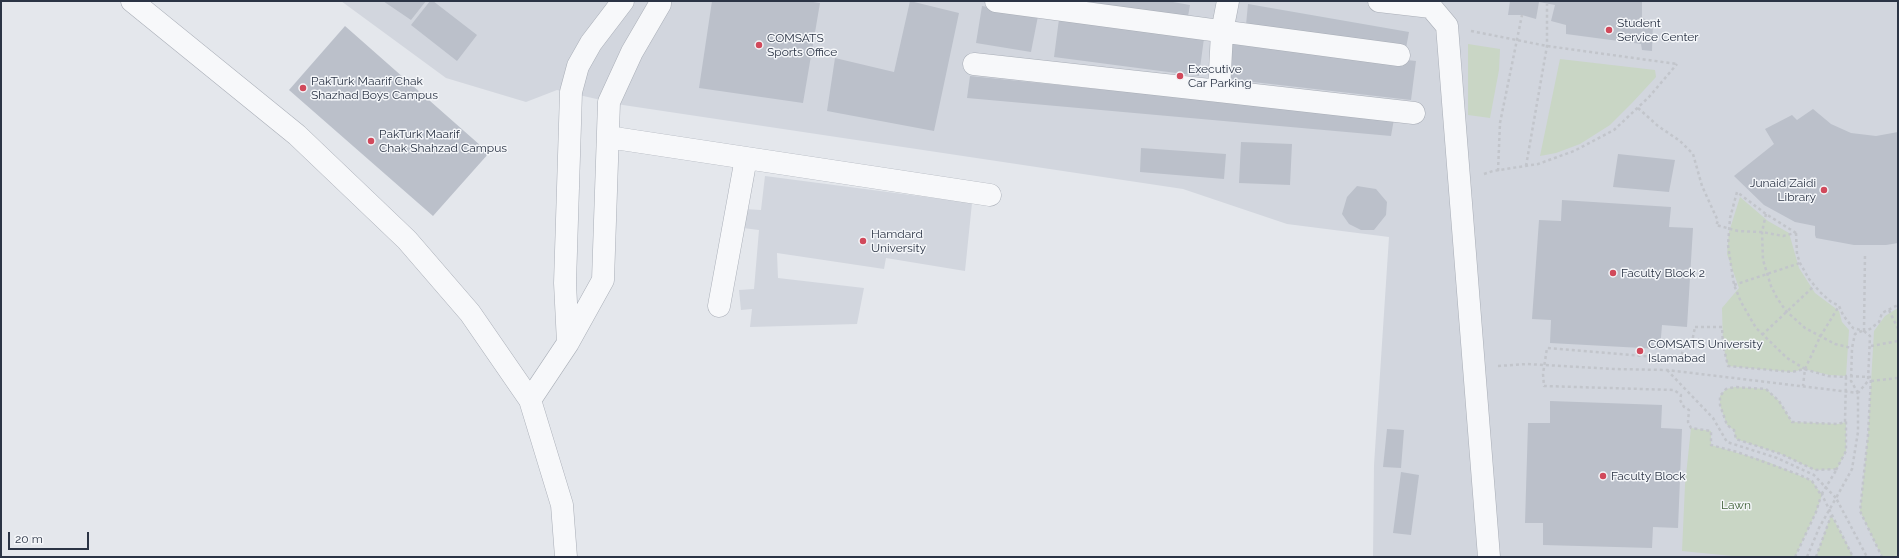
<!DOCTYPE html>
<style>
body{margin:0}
#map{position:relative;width:1899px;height:558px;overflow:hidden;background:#e4e7ec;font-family:Raleway,sans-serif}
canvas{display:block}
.frame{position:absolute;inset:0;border:2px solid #2b3445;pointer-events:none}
.scale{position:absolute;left:8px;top:532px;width:81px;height:18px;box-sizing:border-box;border:2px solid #2b3445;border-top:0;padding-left:5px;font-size:12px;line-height:14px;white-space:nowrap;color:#2b3445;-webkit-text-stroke:3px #f4f6f9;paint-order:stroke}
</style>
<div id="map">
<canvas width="1899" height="558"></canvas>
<div class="frame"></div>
<div class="scale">20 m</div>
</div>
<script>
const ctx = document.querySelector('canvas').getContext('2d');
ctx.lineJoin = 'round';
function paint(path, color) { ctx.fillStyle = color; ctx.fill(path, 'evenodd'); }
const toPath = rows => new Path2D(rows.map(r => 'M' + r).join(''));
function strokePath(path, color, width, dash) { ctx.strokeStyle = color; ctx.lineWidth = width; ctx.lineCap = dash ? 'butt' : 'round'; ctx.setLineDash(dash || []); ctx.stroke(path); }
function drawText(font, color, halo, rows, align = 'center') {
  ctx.font = font + ' Raleway,sans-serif'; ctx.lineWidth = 3; ctx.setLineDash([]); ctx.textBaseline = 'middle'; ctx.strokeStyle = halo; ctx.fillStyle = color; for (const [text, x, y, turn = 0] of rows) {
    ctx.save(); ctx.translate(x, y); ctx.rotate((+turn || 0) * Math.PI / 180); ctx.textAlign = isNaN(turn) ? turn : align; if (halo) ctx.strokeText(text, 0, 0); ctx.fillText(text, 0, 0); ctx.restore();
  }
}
paint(toPath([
 [341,1,1898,1,1898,557,1373,557,1374,465,1389,237,1287,224,1183,189,623,105,557,90,526,102,446,78],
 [765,176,972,203,965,271,886,258,884,269,777,253,778,278,864,288,857,324,750,327,752,309,741,310,739,290,754,289,759,230,743,228,744,209,761,210]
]), '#d2d6de');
paint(toPath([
 [1468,44,1500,49,1499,70,1490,118,1468,115],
 [1560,59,1655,70,1656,77,1632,103,1610,125,1580,144,1556,153,1540,156],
 [1740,197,1768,221,1789,233,1799,268,1815,293,1839,311,1842,322,1849,330,1846,376,1829,375,1804,369,1792,372,1728,366,1723,345,1722,308,1739,288,1727,254,1729,232],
 [1898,308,1898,557,1882,557,1860,511,1868,435,1874,331,1885,316],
 [1735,387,1766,389,1779,401,1792,422,1838,424,1846,422,1846,451,1837,469,1815,470,1781,454,1736,439,1734,430,1727,425,1720,405,1720,396,1726,389],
 [1691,428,1711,431,1711,445,1768,462,1812,481,1822,495,1816,512,1795,557,1742,557,1682,551,1685,485],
 [1831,515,1846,542,1853,557,1816,557]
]), '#c9d6c5');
paint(toPath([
 [383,1,426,1,411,20],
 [430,1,433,1,477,35,457,61,411,25],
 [712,1,806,1,820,3,803,103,699,88],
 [910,1,959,13,934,131,827,111,835,58,894,72],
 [1067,1,1167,1,1190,5,1187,22],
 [1510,1,1642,1,1642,18,1653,22,1652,51,1642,50,1641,44,1566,34,1566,25,1551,21,1555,5,1539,2,1536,19,1522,15,1508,15],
 [1248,4,1409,32,1406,48,1246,25],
 [982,6,1038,16,1031,52,976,43],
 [1059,19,1204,38,1199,76,1054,57],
 [345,26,489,153,433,216,289,90],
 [1232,41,1416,61,1411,100,1227,79],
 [970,76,1394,119,1391,136,967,98],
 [1813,109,1831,124,1851,133,1876,136,1898,132,1898,243,1886,245,1854,245,1816,238,1815,235,1815,226,1795,222,1764,205,1734,176,1774,144,1765,129,1792,115,1797,120],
 [1241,142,1292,144,1290,185,1239,183],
 [1141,148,1226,154,1224,179,1140,172],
 [1618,154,1675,160,1669,192,1613,187],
 [1357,186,1376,189,1387,202,1386,215,1374,230,1361,230,1349,224,1342,214,1347,197],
 [1562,200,1671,207,1669,227,1693,228,1687,327,1662,325,1660,349,1550,343,1551,320,1532,319,1539,220,1561,221],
 [1550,401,1662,405,1661,428,1682,429,1678,528,1653,527,1652,548,1543,545,1543,523,1525,523,1528,423,1550,423],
 [1387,429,1404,430,1401,468,1383,467],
 [1401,472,1419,475,1411,535,1393,533]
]), '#bbc0ca');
const minor = toPath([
 [132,1,297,135,407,240,470,313,530,400,562,505,566,557],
 [996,1,1399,55],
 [1379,1,1431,7,1447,26,1489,557],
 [974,64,1219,91,1222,32,1228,1],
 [1219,91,1414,113],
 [608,137,990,195],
 [719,306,746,158],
 [568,343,565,283,571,92,578,66,591,43,623,1],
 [530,400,568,343,603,280,609,102,632,52,660,4,660,1]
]);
strokePath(minor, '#a9aeb7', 23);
strokePath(toPath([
 [1471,31,1547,46,1677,64],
 [1638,108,1658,126,1680,141,1693,154,1702,186,1718,221,1716,225,1738,231,1762,232,1783,236,1795,233],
 [1526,166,1547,46,1547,4],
 [1498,171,1500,123,1522,15],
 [1484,174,1493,171,1538,164,1574,151,1614,130,1649,97,1677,64],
 [1766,214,1762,232,1763,260,1771,286,1777,298,1786,311,1805,328,1835,344,1852,348],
 [1796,233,1766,214,1737,192,1730,218,1728,245,1734,285,1741,302,1756,328,1787,358,1805,369,1803,386],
 [1796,233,1797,254,1800,263,1809,279,1820,292,1830,301,1839,306,1843,315,1853,328,1864,331,1870,329,1879,322,1882,313,1898,305],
 [1734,285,1800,263],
 [1889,310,1898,329],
 [1695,327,1722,327,1723,345,1728,366,1792,372,1804,369,1828,376,1846,377,1845,422,1838,424,1792,422,1779,401,1766,389,1735,387,1726,389,1720,396,1720,405,1727,425,1734,430,1736,439,1781,454,1815,470,1837,469,1821,495,1812,481,1800,475,1737,452,1711,445,1711,431,1691,428,1688,422,1689,410,1684,407,1680,400,1681,395,1674,390,1544,386,1543,374,1547,348,1681,359,1683,348,1691,347,1695,327],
 [1864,331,1870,336,1868,381,1858,393,1858,432,1852,469,1836,498,1867,557],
 [1864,331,1865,253],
 [1762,335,1814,286],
 [1871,346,1898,341],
 [1498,366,1527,364,1614,369,1667,370,1858,393],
 [1805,369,1820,337,1839,306],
 [1667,370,1713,418,1727,442,1777,458,1814,475,1836,498,1819,528,1807,557],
 [1846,378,1846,376,1871,377,1868,435,1860,511,1882,557],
 [1871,381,1898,378],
 [1858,393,1851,381,1852,348,1855,334,1862,331],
 [1836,470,1846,451,1846,421],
 [1823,493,1822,495,1853,557],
 [1795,557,1816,512,1821,496],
 [1816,557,1831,516]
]), '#c2c5cb', 2.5, [3, 3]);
strokePath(minor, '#f7f8fa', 22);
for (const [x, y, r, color] of [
 [1609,30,4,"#d1495b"],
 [759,45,4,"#d1495b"],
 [1180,76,4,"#d1495b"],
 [303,88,4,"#d1495b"],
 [371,141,4,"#d1495b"],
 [1824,190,4,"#d1495b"],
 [863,241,4,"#d1495b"],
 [1613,273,4,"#d1495b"],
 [1640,351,4,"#d1495b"],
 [1603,476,4,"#d1495b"]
]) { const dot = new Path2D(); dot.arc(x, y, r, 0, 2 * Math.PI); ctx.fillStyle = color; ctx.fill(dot); strokePath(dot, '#f4f6f9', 1.5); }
drawText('12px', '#2b3445', '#f4f6f9', [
 ["Student",1617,23],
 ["Service Center",1617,37],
 ["COMSATS",767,38],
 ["Sports Office",767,52],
 ["Executive",1188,69],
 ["Car Parking",1188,83],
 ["PakTurk Maarif Chak",311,81],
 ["Shazhad Boys Campus",311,95],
 ["PakTurk Maarif",379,134],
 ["Chak Shahzad Campus",379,148],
 ["Junaid Zaidi",1816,183,"right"],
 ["Library",1816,197,"right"],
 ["Hamdard",871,234],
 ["University",871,248],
 ["Faculty Block 2",1621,273],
 ["COMSATS University",1648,344],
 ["Islamabad",1648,358],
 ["Faculty Block",1611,476]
], 'left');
drawText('12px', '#3f6138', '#f4f6f9', [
 ["Lawn",1736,505]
]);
</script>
